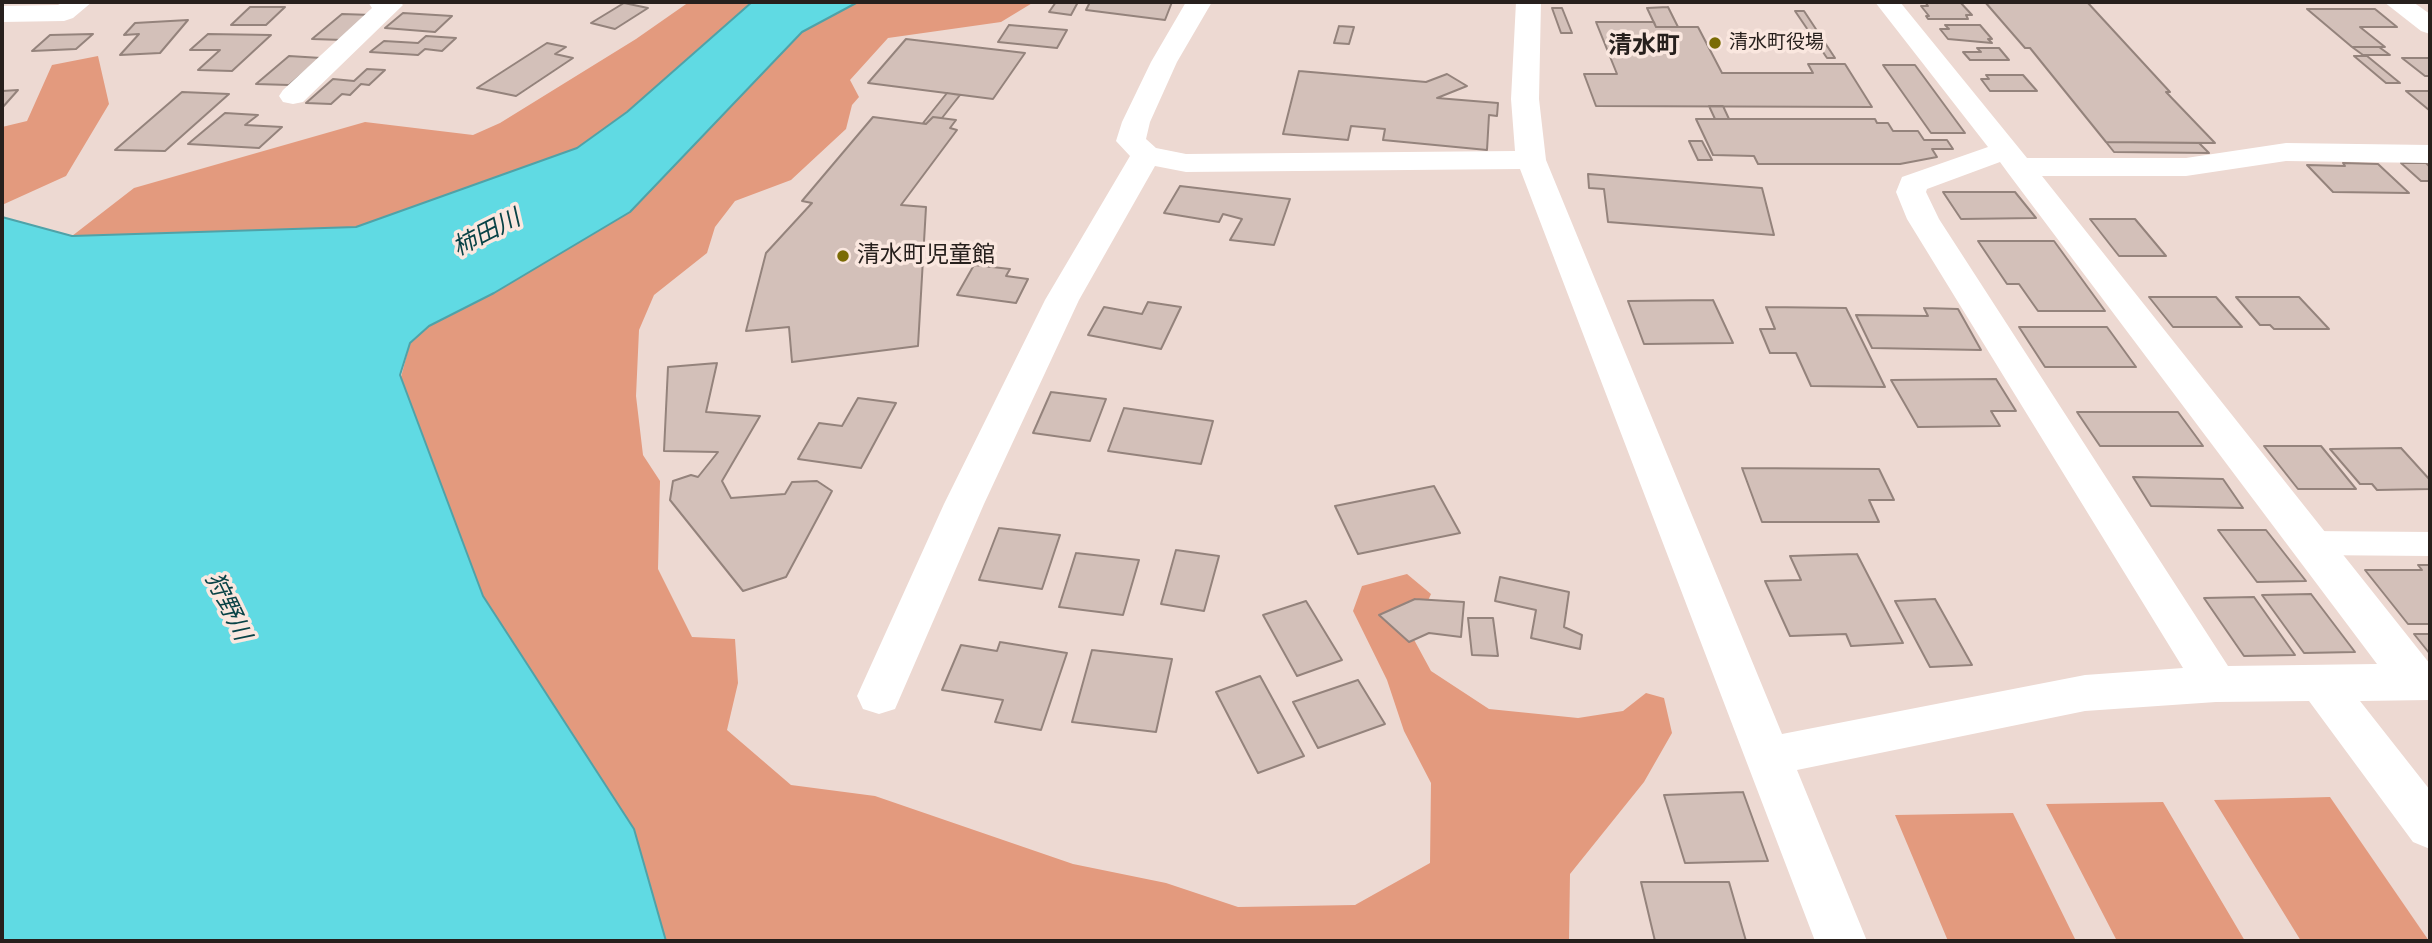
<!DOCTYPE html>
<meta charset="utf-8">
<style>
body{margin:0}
#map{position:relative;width:2432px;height:943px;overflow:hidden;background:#edd9d2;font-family:"DejaVu Sans",sans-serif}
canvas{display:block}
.frame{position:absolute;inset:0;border:4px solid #27201d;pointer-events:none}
</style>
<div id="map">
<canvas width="2432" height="943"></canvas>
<div class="frame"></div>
</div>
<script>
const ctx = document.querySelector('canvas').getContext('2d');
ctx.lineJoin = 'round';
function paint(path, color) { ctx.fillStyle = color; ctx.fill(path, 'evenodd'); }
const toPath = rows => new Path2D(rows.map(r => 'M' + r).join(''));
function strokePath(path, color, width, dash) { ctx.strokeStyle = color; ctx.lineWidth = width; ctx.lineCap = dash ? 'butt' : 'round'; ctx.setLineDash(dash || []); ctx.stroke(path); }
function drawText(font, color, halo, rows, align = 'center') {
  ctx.font = font + ' "DejaVu Sans","Noto Sans JP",sans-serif'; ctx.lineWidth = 7; ctx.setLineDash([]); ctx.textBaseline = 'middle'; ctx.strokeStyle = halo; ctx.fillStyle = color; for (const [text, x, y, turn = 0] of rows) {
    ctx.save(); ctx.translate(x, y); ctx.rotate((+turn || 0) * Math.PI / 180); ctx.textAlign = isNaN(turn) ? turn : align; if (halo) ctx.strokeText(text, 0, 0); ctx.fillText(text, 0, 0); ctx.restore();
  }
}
paint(toPath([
 [689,2,752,2,627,112,577,148,356,227,72,236,134,188,365,122,473,135,500,123,636,39],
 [858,2,1034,2,1001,22,888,38,850,80,859,97,852,105,846,129,791,180,735,201,715,227,707,253,654,295,639,330,636,396,643,455,660,481,658,569,692,637,735,639,738,683,727,730,791,785,875,796,1073,864,1166,883,1238,907,1355,905,1430,863,1431,783,1404,731,1387,680,1353,611,1362,586,1407,574,1431,594,1412,636,1431,671,1489,709,1578,718,1623,711,1646,693,1664,698,1672,733,1644,782,1570,874,1569,941,666,941,634,829,483,596,401,377,410,343,429,325,630,212,802,32],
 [98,56,109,104,66,176,2,205,2,127,27,121,52,65],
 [2330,797,2429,941,2301,941,2214,800],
 [2163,802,2245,941,2117,941,2046,804],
 [2013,813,2076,941,1948,941,1895,815]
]), '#e39a7e');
const water = toPath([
 [752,2,858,2,802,32,630,212,494,293,429,326,410,343,400,375,483,596,634,829,666,941,2,941,2,217,72,236,356,227,577,148,627,112,752,2]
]);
paint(water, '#60dae3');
strokePath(water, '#4fa2a8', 2);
const building = toPath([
 [1056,2,1078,2,1071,15,1049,12,1056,2],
 [1090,2,1172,2,1165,20,1086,10,1090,2],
 [1925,2,1960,2,1972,15,1966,15,1968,19,1928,19,1926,16,1929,16,1921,6,1928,6,1925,2],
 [1985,2,2088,3,2170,92,2166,92,2215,143,2106,142,2030,48,2025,48,1985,2],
 [624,3,648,8,615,29,591,23,624,3],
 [250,7,285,7,266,25,231,25,250,7],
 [1668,7,1678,27,1656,27,1647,8,1668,7],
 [1552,8,1562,8,1572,33,1561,33,1552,8],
 [2307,9,2375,9,2397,27,2360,27,2385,47,2352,47,2307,9],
 [1795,11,1804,11,1835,58,1827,58,1795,11],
 [403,13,452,16,435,32,385,28,403,13],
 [342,14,372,15,343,40,312,39,342,14],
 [188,20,160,53,120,55,139,34,124,35,135,23,188,20],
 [1596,22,1654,22,1656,27,1698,27,1722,73,1813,73,1808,64,1845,64,1872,107,1596,106,1584,74,1617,74,1596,22],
 [1009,25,1067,30,1057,48,998,42,1009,25],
 [1945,25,1980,25,1992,39,1988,39,1992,43,1948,39,1940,29,1949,29,1945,25],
 [1339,26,1354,27,1349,44,1334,43,1339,26],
 [93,34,76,49,32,51,50,35,93,34],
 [208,34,271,35,232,71,198,70,220,50,190,50,208,34],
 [426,36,456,38,442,51,425,49,418,55,370,52,384,41,418,43,426,36],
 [906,39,1025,53,993,99,868,83,906,39],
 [547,43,566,47,555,54,573,58,516,96,477,88,547,43],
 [2352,47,2379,47,2390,55,2363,55,2352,47],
 [1977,48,1999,48,2009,60,1970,60,1963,52,1981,52,1977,48],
 [289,56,321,58,289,85,256,84,289,56],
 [2354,56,2367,56,2400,83,2386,83,2354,56],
 [2402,58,2430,58,2430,76,2425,76,2402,58],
 [1883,65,1915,65,1965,133,1931,133,1883,65],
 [367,69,385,70,369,85,361,84,350,95,342,94,331,104,306,103,333,79,354,81,367,69],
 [1299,71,1426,82,1447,74,1467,86,1437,98,1498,103,1497,116,1489,115,1487,150,1383,140,1385,129,1351,126,1348,140,1283,134,1299,71],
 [1986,75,2023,75,2037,91,1990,91,1981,79,1989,79,1986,75],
 [18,90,2,108,2,91,18,90],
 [2406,91,2430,91,2430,110,2429,110,2406,91],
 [182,92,229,94,165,151,115,150,182,92],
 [947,93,960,95,942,118,933,117,926,124,923,123,947,93],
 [1709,106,1723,106,1729,119,1715,119,1709,106],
 [225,113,258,115,245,125,282,127,259,148,188,144,225,113],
 [873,117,926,124,933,117,956,120,950,128,957,130,901,205,926,207,918,346,792,362,789,327,746,331,766,253,812,203,802,201,873,117],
 [1696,119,1875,119,1877,123,1888,123,1893,131,1918,131,1924,140,1947,140,1953,149,1932,149,1937,157,1900,164,1758,164,1754,156,1713,155,1696,119],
 [1689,141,1702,141,1712,160,1698,160,1689,141],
 [2106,142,2199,143,2209,153,2114,152,2106,142],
 [2343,163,2378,164,2409,193,2333,192,2307,165,2345,166,2343,163],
 [2401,163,2426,163,2430,167,2430,181,2421,181,2401,163],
 [1588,174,1762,188,1774,235,1608,222,1604,189,1589,188,1588,174],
 [1180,186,1290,199,1274,245,1230,240,1242,219,1223,214,1219,222,1164,213,1180,186],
 [1943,192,2015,192,2036,218,1961,219,1943,192],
 [2090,219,2135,219,2166,256,2119,256,2090,219],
 [1978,241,2054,241,2105,311,2038,311,2019,284,2007,284,1978,241],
 [974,265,1010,269,1006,276,1028,279,1016,303,957,295,974,265],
 [2149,297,2216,297,2242,327,2173,327,2149,297],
 [2236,297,2299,297,2329,329,2274,329,2270,325,2260,325,2236,297],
 [1713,300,1733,343,1644,344,1628,301,1713,300],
 [1148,302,1181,307,1161,349,1088,335,1104,307,1142,314,1148,302],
 [1766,307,1846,308,1885,387,1811,386,1796,353,1770,353,1760,329,1775,329,1766,307],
 [1924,308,1958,309,1981,350,1872,348,1856,315,1928,316,1924,308],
 [2019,327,2107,327,2136,367,2045,367,2019,327],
 [717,363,706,412,760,416,722,481,731,498,785,494,792,482,817,481,832,491,786,577,743,591,670,500,673,481,691,475,698,477,718,452,664,451,668,367,717,363],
 [1996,379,2016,411,1991,411,2000,426,1918,427,1891,380,1996,379],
 [1051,392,1106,399,1090,441,1033,433,1051,392],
 [858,398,896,403,861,468,798,459,819,423,842,426,858,398],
 [1124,408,1213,421,1201,464,1108,451,1124,408],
 [2077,412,2178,412,2203,446,2100,446,2077,412],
 [2264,446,2321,446,2356,489,2298,489,2264,446],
 [2401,448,2430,480,2430,489,2377,490,2372,484,2360,484,2330,449,2401,448],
 [1742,468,1879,469,1894,500,1869,500,1879,522,1762,522,1742,468],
 [2133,477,2223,479,2243,508,2151,506,2133,477],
 [1434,486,1460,533,1358,554,1335,506,1434,486],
 [999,528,1060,535,1042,589,979,580,999,528],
 [2218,530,2266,530,2306,581,2257,582,2218,530],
 [1176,550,1219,556,1204,611,1161,604,1176,550],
 [1076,553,1139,560,1123,615,1059,607,1076,553],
 [1857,554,1903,643,1851,646,1846,634,1790,636,1765,581,1801,580,1790,556,1857,554],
 [2418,565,2430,565,2430,624,2408,624,2365,570,2422,570,2418,565],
 [1500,577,1569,592,1564,627,1582,635,1580,649,1531,638,1536,610,1495,601,1500,577],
 [2311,594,2355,652,2304,653,2262,595,2311,594],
 [2254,597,2295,655,2244,656,2204,598,2254,597],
 [1415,599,1464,602,1461,637,1429,633,1409,642,1379,615,1415,599],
 [1935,599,1972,665,1930,667,1895,601,1935,599],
 [1306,601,1342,660,1297,676,1263,615,1306,601],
 [1468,618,1493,618,1498,656,1472,655,1468,618],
 [2414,634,2430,634,2430,654,2414,634],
 [1000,642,1067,653,1041,730,995,722,1003,700,942,690,961,645,997,651,1000,642],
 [1092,650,1172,659,1156,732,1072,722,1092,650],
 [1260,676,1304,756,1258,773,1216,692,1260,676],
 [1358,680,1385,724,1318,748,1293,702,1358,680],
 [1743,792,1768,861,1685,863,1664,795,1743,792],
 [1641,882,1729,882,1746,941,1655,941,1641,882]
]);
paint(building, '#d3c0b9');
strokePath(building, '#94837c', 2);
paint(toPath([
 [2309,531,2430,532,2430,556,2309,555,2297,552,2292,543,2297,534,2309,531]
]), '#fff');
paint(toPath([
 [63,2,92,2,73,18,64,21,2,22,2,6,58,5,63,2],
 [368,2,400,2,403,5,303,102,293,104,283,102,279,96,283,90,372,8,368,2],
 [1186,2,1212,2,1177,62,1150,122,1146,139,1156,148,1186,154,1515,151,1511,99,1516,2,1541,2,1539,99,1546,160,1782,734,2085,675,2183,668,1907,219,1896,192,1902,177,1988,147,1875,2,1900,2,2027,158,2186,158,2286,143,2430,145,2430,163,2286,161,2186,176,2042,176,2430,664,2430,700,2360,701,2430,790,2430,849,2413,842,2309,701,2216,702,2085,711,1797,770,1867,941,1815,941,1520,169,1186,172,1155,166,1079,300,984,504,895,709,879,714,863,709,857,696,944,504,1045,300,1130,156,1116,141,1122,122,1151,62,1186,2],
 [2000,162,2008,173,2377,664,2228,666,1939,219,1926,192,1927,189,2000,162]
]), '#fff');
paint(toPath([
 [2384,2,2413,2,2430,14,2430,34,2421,31,2384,2]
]), '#fff');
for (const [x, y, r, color] of [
 [1715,43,7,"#7a6b04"],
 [843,256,7,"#7a6b04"]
]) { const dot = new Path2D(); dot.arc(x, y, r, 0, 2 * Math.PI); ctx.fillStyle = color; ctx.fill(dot); strokePath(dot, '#fae7df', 2.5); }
drawText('19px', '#27201d', '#fae7df', [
 ["清水町役場",1729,43]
], 'left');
drawText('23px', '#27201d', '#fae7df', [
 ["清水町児童館",857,256]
], 'left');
drawText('bold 24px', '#27201d', '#fae7df', [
 ["清水町",1644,47]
]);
drawText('italic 24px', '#084246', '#fae7df', [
 ["柿田川",487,234,-27],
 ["狩野川",227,607,64]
]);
</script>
